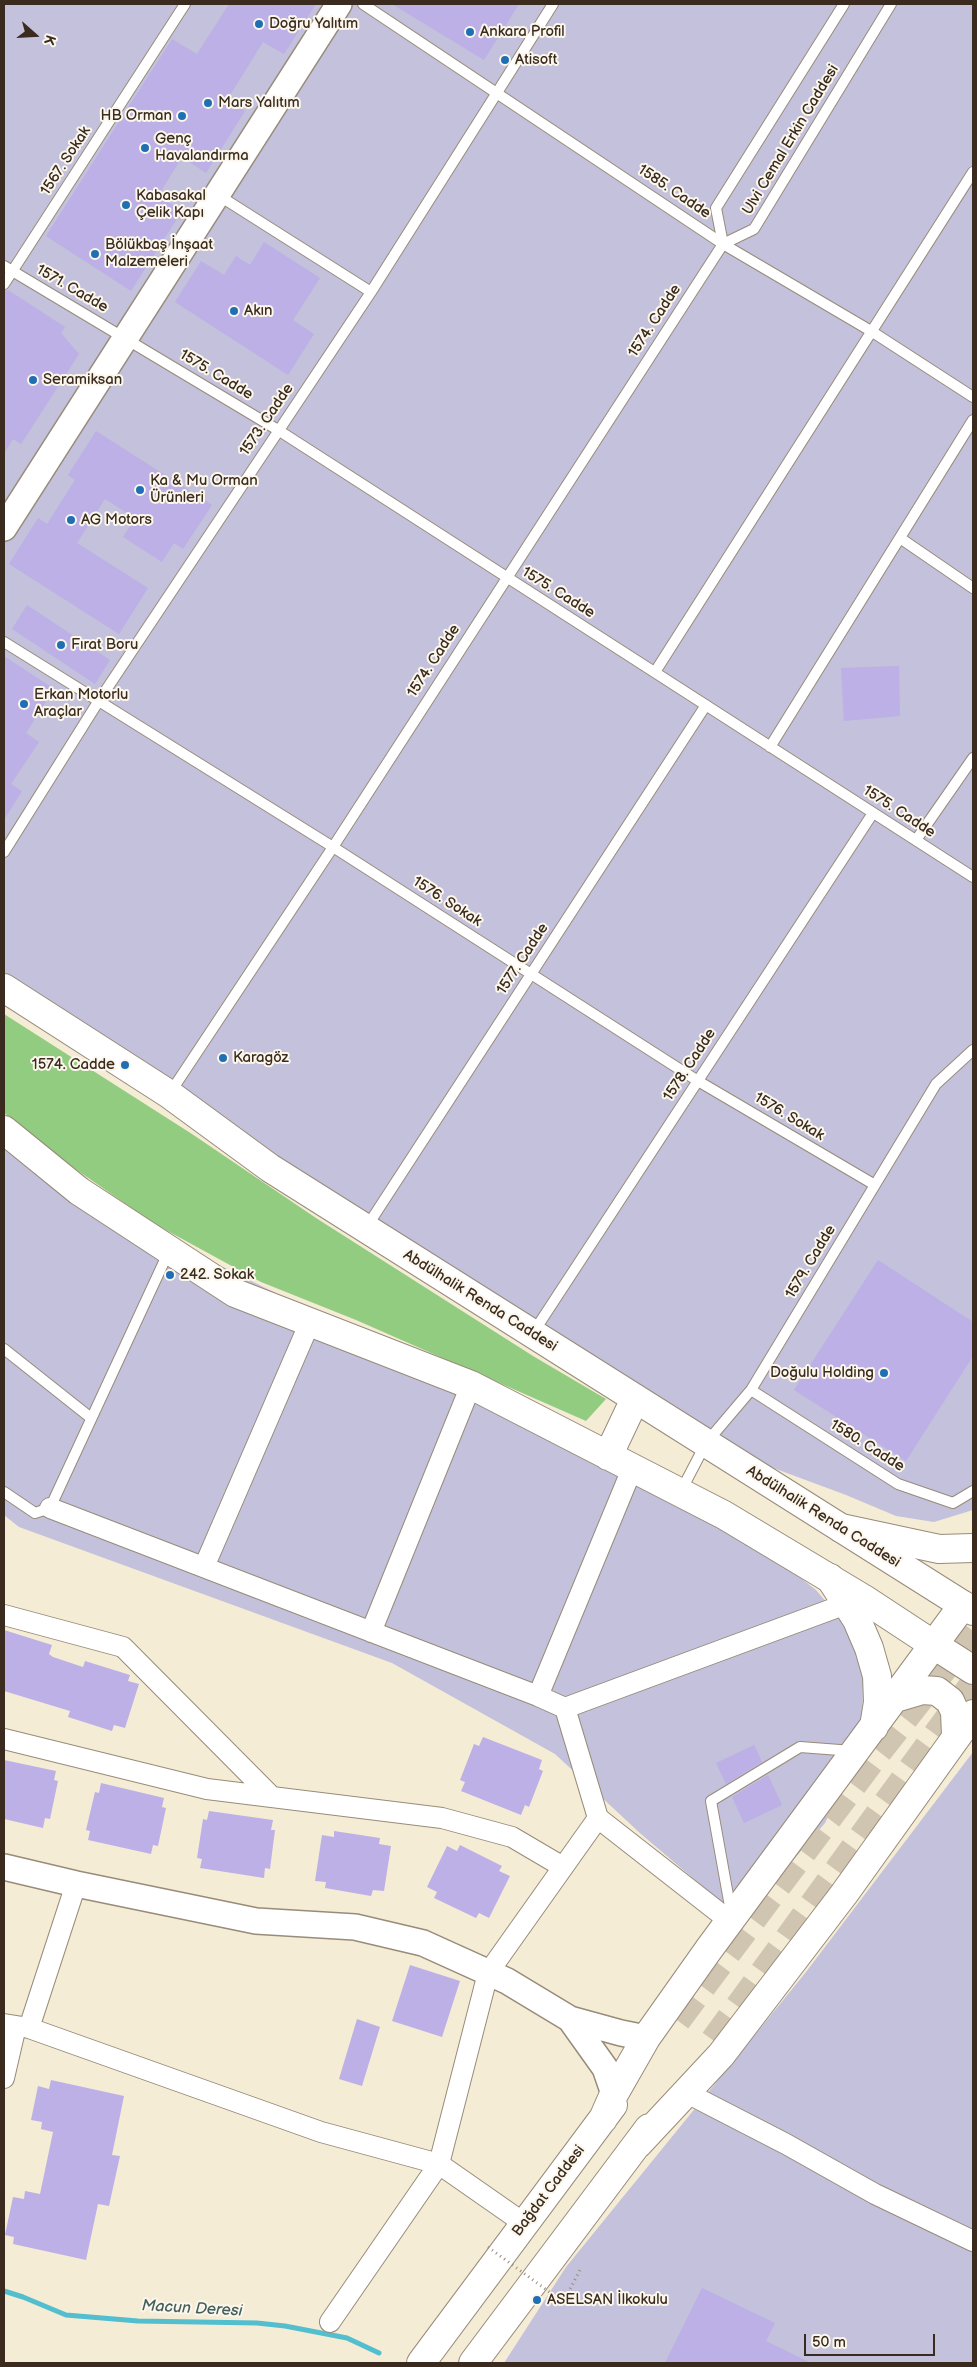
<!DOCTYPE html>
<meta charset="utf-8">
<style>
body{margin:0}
#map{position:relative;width:977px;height:2367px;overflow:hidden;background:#f5ecd6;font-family:"Balsamiq Sans",sans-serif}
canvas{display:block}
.frame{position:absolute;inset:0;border:5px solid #3b2a1e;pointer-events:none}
.north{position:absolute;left:10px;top:10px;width:50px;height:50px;-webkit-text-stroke:4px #fbf7ec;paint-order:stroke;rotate:109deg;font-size:14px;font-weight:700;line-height:20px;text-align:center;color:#3b2a1e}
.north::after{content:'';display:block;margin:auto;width:18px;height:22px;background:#3b2a1e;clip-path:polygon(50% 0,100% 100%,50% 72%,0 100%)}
.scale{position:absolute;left:804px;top:2334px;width:131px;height:22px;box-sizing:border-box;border:2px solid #3b2a1e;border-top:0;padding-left:6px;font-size:15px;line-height:18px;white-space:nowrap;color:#3b2a1e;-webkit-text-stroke:4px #fbf7ec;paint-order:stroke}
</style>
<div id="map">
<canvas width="977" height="2367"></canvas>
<div class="frame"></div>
<div class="north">K</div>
<div class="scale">50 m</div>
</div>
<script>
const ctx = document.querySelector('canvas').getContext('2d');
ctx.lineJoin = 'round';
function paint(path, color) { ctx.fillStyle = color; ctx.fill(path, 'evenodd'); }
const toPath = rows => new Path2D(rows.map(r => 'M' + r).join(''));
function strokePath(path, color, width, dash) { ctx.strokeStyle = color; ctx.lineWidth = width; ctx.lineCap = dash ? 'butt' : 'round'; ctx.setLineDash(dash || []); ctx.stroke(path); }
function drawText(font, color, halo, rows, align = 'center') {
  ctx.font = font + ' "Balsamiq Sans",sans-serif'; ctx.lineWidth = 4; ctx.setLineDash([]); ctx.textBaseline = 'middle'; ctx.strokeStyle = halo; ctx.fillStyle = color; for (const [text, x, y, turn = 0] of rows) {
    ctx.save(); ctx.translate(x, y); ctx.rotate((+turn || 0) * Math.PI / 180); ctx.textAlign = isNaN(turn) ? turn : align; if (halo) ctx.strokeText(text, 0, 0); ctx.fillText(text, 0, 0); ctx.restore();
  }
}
paint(toPath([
 [4,4,973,4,973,1510,934,1522,896,1516,846,1495,706,1443,4,988],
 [4,1128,102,1207,710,1508,816,1590,846,1625,858,1652,863,1679,862,1746,825,1823,742,1920,641,1834,555,1754,392,1663,19,1527,4,1515],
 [973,1752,973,2363,504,2363,566,2267,806,1972]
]), '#c3c1db');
paint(toPath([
 [4,1014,192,1134,316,1218,533,1356,606,1399,586,1421,356,1320,261,1282,153,1223,64,1161,4,1113]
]), '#92cc80');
strokePath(toPath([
 [4,2291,23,2297,66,2315,138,2321,257,2323,285,2326,347,2338,379,2353]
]), '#52bece', 5);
paint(toPath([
 [229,4,316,4,284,54,263,42,227,100,245,111,206,173,182,157,158,196,182,211,131,291,46,236,172,39,197,54],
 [392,4,519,4,484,60],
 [264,242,320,278,293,320,314,334,288,375,175,302,201,261,224,275,236,256,250,265],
 [8,290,65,327,61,333,79,354,21,444,13,439,4,454,4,291],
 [96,431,212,505,183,549,174,543,162,562,123,537,135,518,105,499,77,543,148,588,119,634,9,564,38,518,47,524,75,480,68,475],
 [27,605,110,660,95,684,12,629],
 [4,656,54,689,26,733,39,742,11,784,22,791,4,820],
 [899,666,900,716,844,721,841,668],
 [878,1260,973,1322,973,1356,906,1461,794,1390],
 [4,1630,52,1645,49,1654,53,1657,83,1667,85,1661,130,1675,128,1681,139,1684,125,1728,114,1725,112,1731,68,1717,70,1711,4,1691],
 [483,1737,542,1760,539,1769,543,1771,529,1807,525,1805,521,1815,461,1791,465,1782,460,1780,474,1744,479,1746],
 [754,1745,762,1762,726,1784,716,1763],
 [4,1760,56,1771,54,1780,58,1781,50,1819,45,1818,43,1828,4,1819],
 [768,1775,782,1805,744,1823,732,1797],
 [101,1783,164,1798,162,1807,166,1808,158,1846,153,1845,151,1854,88,1840,90,1831,86,1830,95,1792,99,1793],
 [209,1811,273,1820,271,1830,275,1830,270,1869,265,1868,264,1878,200,1868,202,1859,197,1858,203,1819,207,1820],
 [334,1831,380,1838,379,1844,391,1846,384,1891,373,1890,371,1896,325,1888,326,1882,315,1881,322,1835,334,1837],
 [460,1845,502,1866,499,1871,510,1876,489,1918,479,1913,476,1918,434,1898,437,1892,427,1887,447,1846,457,1851],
 [410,1965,460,1981,442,2037,392,2021],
 [357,2019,380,2027,362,2086,339,2079],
 [51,2080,124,2096,112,2155,120,2156,109,2206,98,2204,86,2260,13,2244,14,2237,5,2235,13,2197,24,2199,25,2191,40,2194,53,2132,41,2129,42,2122,31,2120,38,2086,49,2089],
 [702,2288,775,2323,766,2341,811,2363,665,2363]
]), '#bcb0e6');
strokePath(toPath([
 [677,2020,873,1758,973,1631],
 [714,2041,973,1685]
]), '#d0c5b1', 28, [28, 14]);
const service = toPath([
 [363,4,723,244,871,331,973,397],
 [218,195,371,292],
 [723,244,754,229,891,4],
 [723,244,716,208,844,4],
 [4,266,278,430,973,877],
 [4,284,185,4],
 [900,538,973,588],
 [4,642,333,847,698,1081,875,1185],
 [655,672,973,172],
 [770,747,973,420],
 [916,840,973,758],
 [4,852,98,702,371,292,553,4],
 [170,1093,333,847,723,244],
 [366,1228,706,705],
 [533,1333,873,813],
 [4,1349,91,1418],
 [751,1390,898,1484,953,1503,973,1491],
 [681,1491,706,1443,751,1390,936,1084,973,1050],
 [4,1492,35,1513,50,1508,169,1251],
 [731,1912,711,1801,800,1747,853,1751]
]);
const minor = toPath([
 [50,1508,538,1696,565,1708,598,1818],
 [204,1567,310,1322],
 [4,1615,123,1647,272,1797],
 [371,1632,471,1385],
 [538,1696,632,1469],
 [565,1708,846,1604],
 [4,1739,207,1789,442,1818,512,1837,563,1867],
 [4,2024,29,2028,321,2132,439,2164,525,2224],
 [29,2028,76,1884],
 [4,2078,16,2026],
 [687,2093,786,2144,875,2194,973,2241],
 [330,2322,439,2164,488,1973,598,1818,731,1922]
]);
const tertiary = toPath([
 [4,528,339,4],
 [4,1867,76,1884,256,1921,355,1927,423,1943,507,1981,570,2019,621,2033,646,2038],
 [570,2019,605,2068,614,2094]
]);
const secondary = toPath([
 [4,988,169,1094,270,1168,963,1605],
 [4,1130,79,1191,235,1293,471,1385,724,1515,864,1599,934,1645],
 [608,1456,635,1399]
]);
const primary = toPath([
 [841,1528,939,1549,973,1548],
 [830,1578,857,1620,869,1648,877,1676,878,1702,874,1727],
 [934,1645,973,1670],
 [895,1698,922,1690,937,1691,950,1701,955,1712,956,1736],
 [603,2119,614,2094,646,2038,709,1949,963,1605,973,1611],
 [638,2144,721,2055,844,1894,973,1714],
 [421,2363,613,2105],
 [473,2363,649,2128]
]);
strokePath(service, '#988b7a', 12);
strokePath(minor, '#988b7a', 22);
strokePath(tertiary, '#988b7a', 28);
strokePath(secondary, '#988b7a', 30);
strokePath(primary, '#988b7a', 30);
strokePath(toPath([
 [563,2302,580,2270]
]), '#988b7a', 3, [1, 4]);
strokePath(service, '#fff', 10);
strokePath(minor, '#fff', 20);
strokePath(tertiary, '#fff', 25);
strokePath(secondary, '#fff', 28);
strokePath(primary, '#fff', 28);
strokePath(toPath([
 [488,2247,563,2302]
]), '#988b7a', 3, [1, 4]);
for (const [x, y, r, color] of [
 [259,24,5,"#1f6fb2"],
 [470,32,5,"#1f6fb2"],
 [505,60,5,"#1f6fb2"],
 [208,103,5,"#1f6fb2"],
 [182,116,5,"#1f6fb2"],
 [145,148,5,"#1f6fb2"],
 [126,205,5,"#1f6fb2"],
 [95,254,5,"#1f6fb2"],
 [234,311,5,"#1f6fb2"],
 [33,380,5,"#1f6fb2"],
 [140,490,5,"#1f6fb2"],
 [71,520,5,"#1f6fb2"],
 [61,645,5,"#1f6fb2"],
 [24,704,5,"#1f6fb2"],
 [223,1058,5,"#1f6fb2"],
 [125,1065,5,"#1f6fb2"],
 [170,1275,5,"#1f6fb2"],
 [884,1373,5,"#1f6fb2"],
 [537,2300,5,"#1f6fb2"]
]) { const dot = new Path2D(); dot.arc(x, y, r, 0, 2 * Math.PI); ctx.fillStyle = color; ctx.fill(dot); strokePath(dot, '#fbf7ec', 2); }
drawText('15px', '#3b2a1e', '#fbf7ec', [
 ["Doğru Yalıtım",269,24],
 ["Ankara Profil",480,32],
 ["Atisoft",515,60],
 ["Mars Yalıtım",218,103],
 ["HB Orman",172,116,"right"],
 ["Genç",155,139],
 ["Havalandırma",155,156],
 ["Kabasakal",136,196],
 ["Çelik Kapı",136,213],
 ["Bölükbaş İnşaat",105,245],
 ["Malzemeleri",105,262],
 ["Akın",244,311],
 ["Seramiksan",43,380],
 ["Ka & Mu Orman",150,481],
 ["Ürünleri",150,498],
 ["AG Motors",81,520],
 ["Fırat Boru",71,645],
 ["Erkan Motorlu",34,695],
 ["Araçlar",34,712],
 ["Karagöz",233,1058],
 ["1574. Cadde",115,1065,"right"],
 ["242. Sokak",180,1275],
 ["Doğulu Holding",874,1373,"right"],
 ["ASELSAN İlkokulu",547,2300]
], 'left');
drawText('15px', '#3b2a1e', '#fbf7ec', [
 ["Ulvi Cemal Erkin Caddesi",791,140,-59],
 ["1567. Sokak",66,161,-57],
 ["1585. Cadde",674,192,34],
 ["1571. Cadde",72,289,30],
 ["1574. Cadde",655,321,-57],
 ["1575. Cadde",216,375,31],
 ["1573. Cadde",267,420,-56],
 ["1575. Cadde",558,593,32],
 ["1574. Cadde",434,661,-57],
 ["1575. Cadde",899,812,33],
 ["1576. Sokak",447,902,33],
 ["1577. Cadde",523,959,-57],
 ["1578. Cadde",690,1065,-57],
 ["1576. Sokak",789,1117,31],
 ["1579. Cadde",811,1262,-59],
 ["Abdülhalik Renda Caddesi",480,1301,32],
 ["1580. Cadde",867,1446,32],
 ["Abdülhalik Renda Caddesi",823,1517,32],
 ["Bağdat Caddesi",549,2191,-53]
]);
drawText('italic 16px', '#435e5c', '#fbf7ec', [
 ["Macun Deresi",192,2309,3]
]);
</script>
